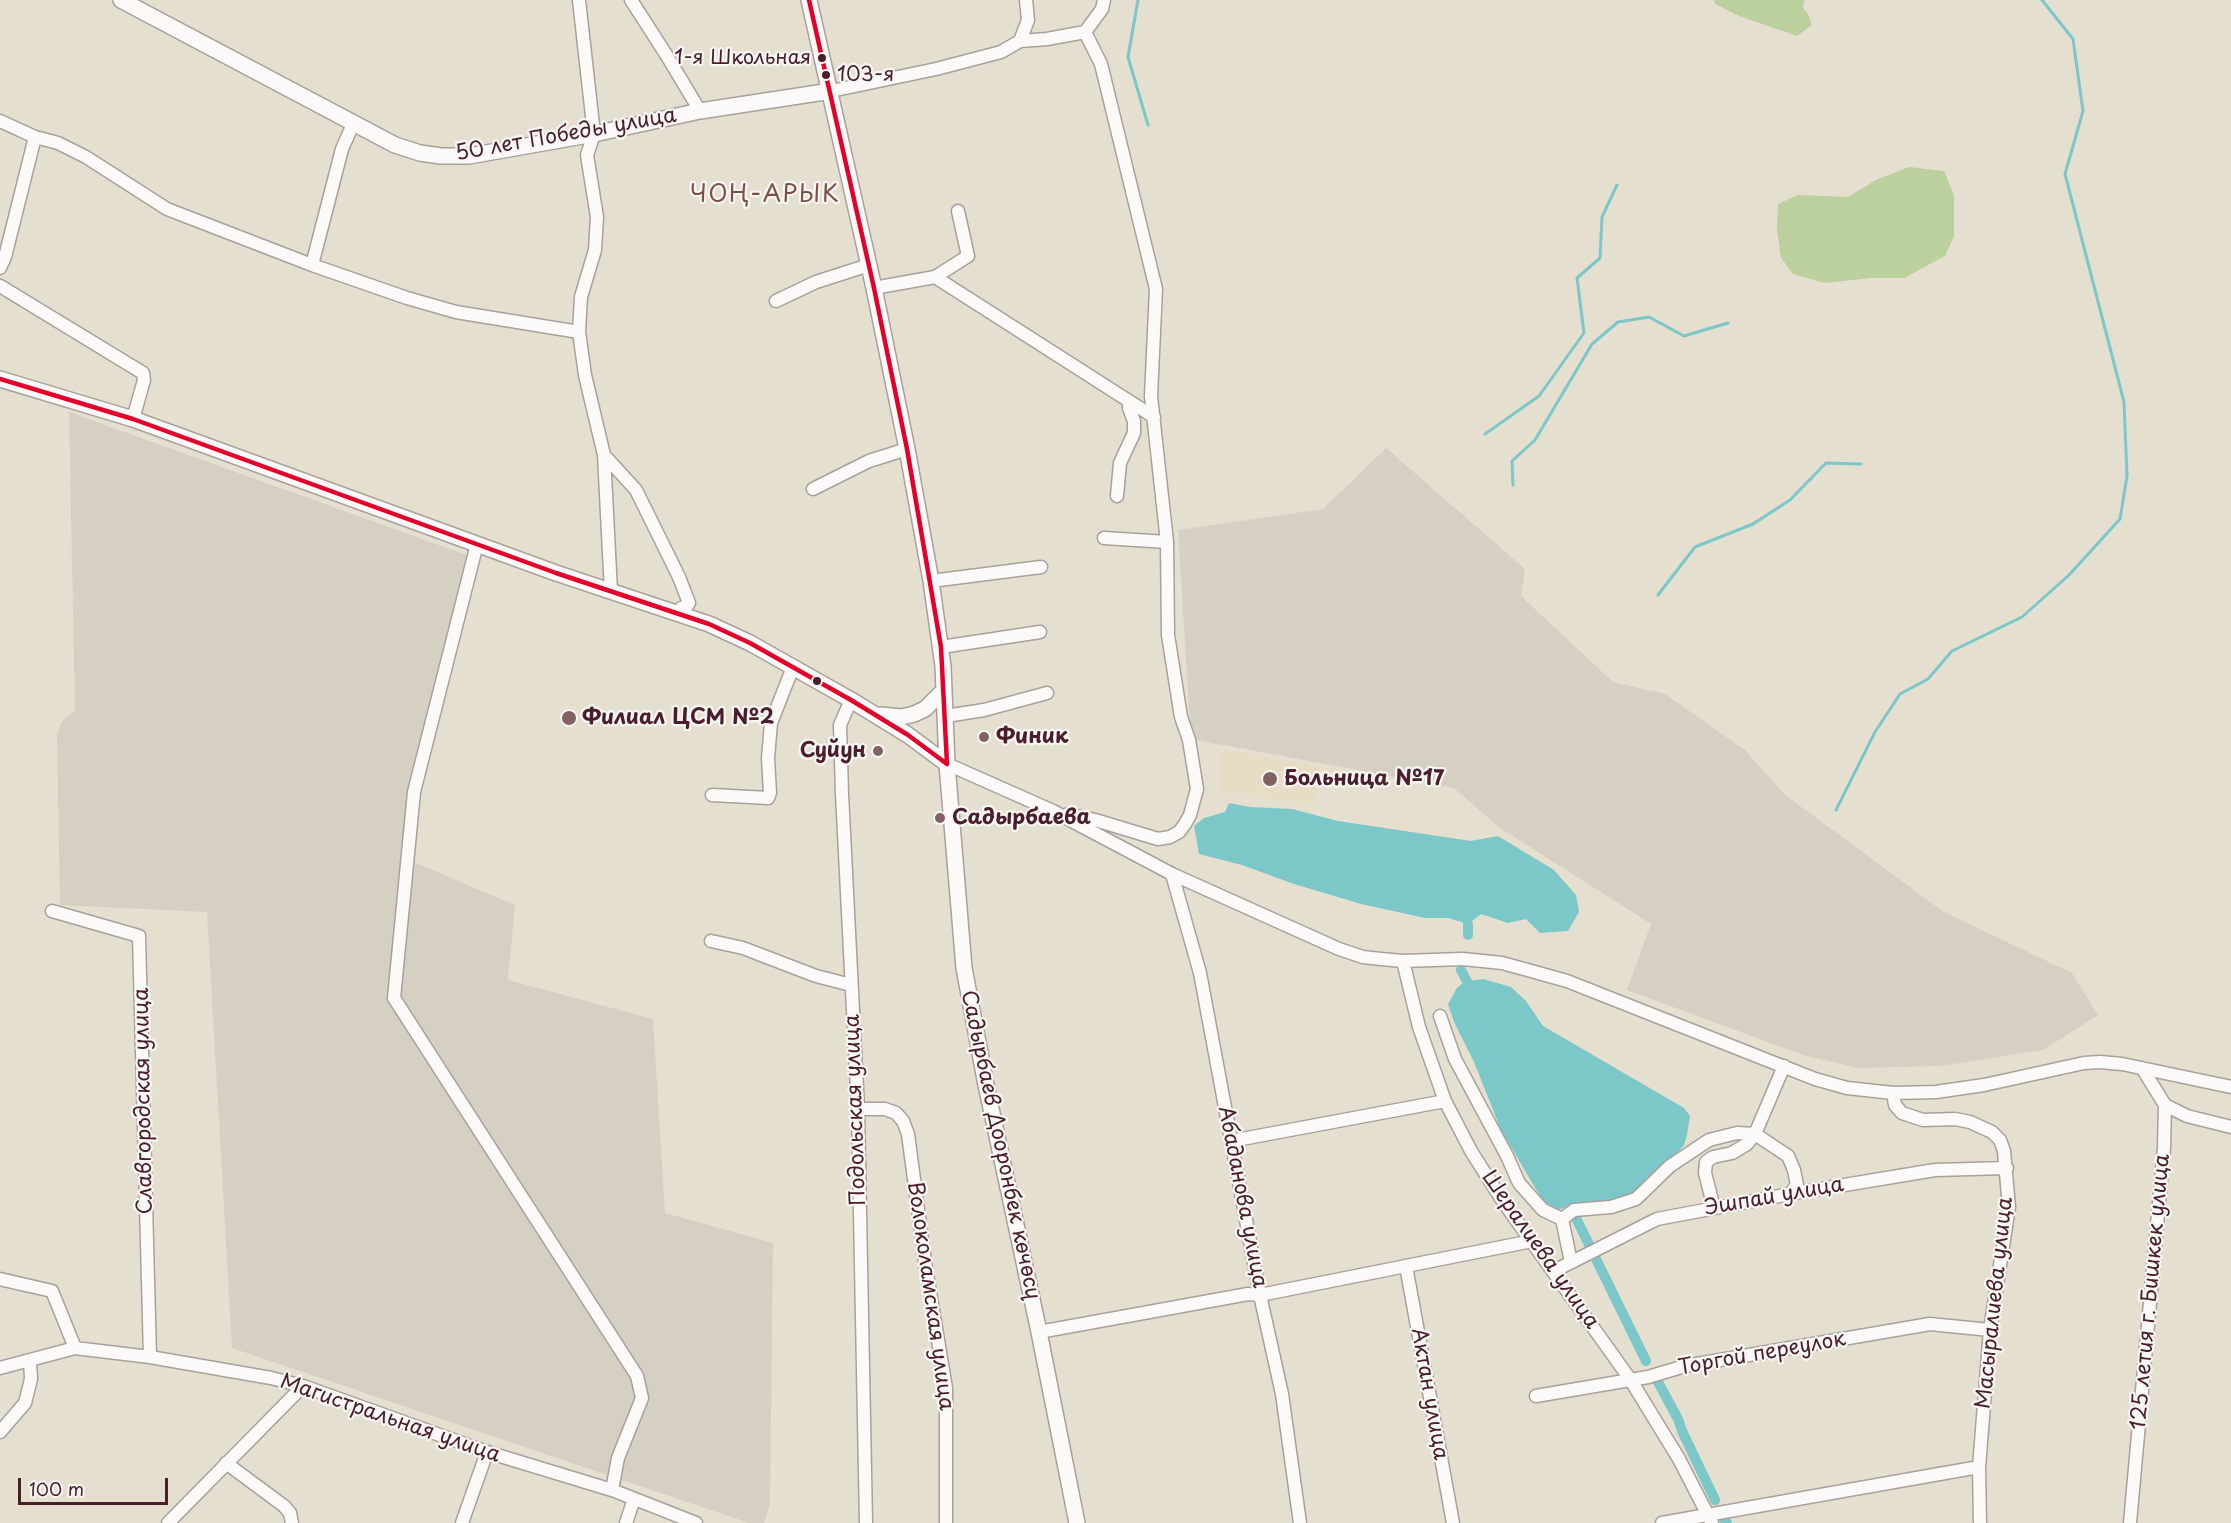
<!DOCTYPE html>
<meta charset="utf-8">
<style>
body{margin:0}
#map{position:relative;width:2231px;height:1523px;overflow:hidden;background:#e5dfd0;font-family:"Playpen Sans",sans-serif}
canvas{display:block}
.scale{position:absolute;left:18px;top:1478px;width:150px;height:27px;box-sizing:border-box;border:3px solid #4a1f2b;border-top:0;padding-left:8px;font-size:18px;line-height:21px;white-space:nowrap;color:#4a1f2b;-webkit-text-stroke:4px #f6f6f2;paint-order:stroke}
</style>
<div id="map">
<canvas width="2231" height="1523"></canvas>
<div class="scale">100 m</div>
</div>
<script>
const ctx = document.querySelector('canvas').getContext('2d');
ctx.lineJoin = 'round';
function paint(path, color) { ctx.fillStyle = color; ctx.fill(path, 'evenodd'); }
const toPath = rows => new Path2D(rows.map(r => 'M' + r).join(''));
function strokePath(path, color, width, dash) { ctx.strokeStyle = color; ctx.lineWidth = width; ctx.lineCap = dash ? 'butt' : 'round'; ctx.setLineDash(dash || []); ctx.stroke(path); }
function drawText(font, color, halo, rows, align = 'center') {
  ctx.font = font + ' "Playpen Sans",sans-serif'; ctx.lineWidth = 4.5; ctx.setLineDash([]); ctx.textBaseline = 'middle'; ctx.strokeStyle = halo; ctx.fillStyle = color; for (const [text, x, y, turn = 0] of rows) {
    ctx.save(); ctx.translate(x, y); ctx.rotate((+turn || 0) * Math.PI / 180); ctx.textAlign = isNaN(turn) ? turn : align; if (halo) ctx.strokeText(text, 0, 0); ctx.fillText(text, 0, 0); ctx.restore();
  }
}
paint(toPath([
 [1224,750,1321,767,1317,806,1219,790]
]), '#e7dcc4');
paint(toPath([
 [69,412,475,558,402,857,515,905,508,980,653,1019,665,1213,773,1243,770,1504,764,1523,749,1523,232,1348,207,912,60,905,57,735,61,723,75,710],
 [1386,448,1525,569,1521,596,1613,682,1665,694,1745,750,1785,795,1944,912,2072,973,2098,1015,2043,1050,1941,1066,1858,1068,1803,1055,1627,990,1651,924,1500,828,1454,788,1191,739,1178,530,1323,509]
]), '#d6d0c3');
paint(toPath([
 [1714,0,1804,0,1803,8,1808,14,1812,25,1797,36,1739,16,1715,4],
 [1909,167,1944,171,1954,195,1954,236,1945,256,1904,278,1871,278,1825,283,1793,274,1781,258,1777,229,1778,204,1798,195,1848,197,1876,180]
]), '#bbd09c');
paint(toPath([
 [1229,803,1250,807,1292,809,1338,821,1471,841,1498,836,1554,870,1576,895,1579,912,1568,931,1540,933,1526,919,1508,923,1481,914,1468,924,1448,918,1425,918,1361,904,1294,884,1242,865,1199,854,1194,826,1204,818,1225,812],
 [1483,979,1511,987,1526,1001,1543,1026,1684,1108,1690,1116,1687,1135,1684,1145,1654,1179,1638,1193,1621,1202,1568,1206,1558,1210,1543,1201,1501,1130,1474,1062,1454,1022,1448,1004,1457,988,1464,982]
]), '#7cc7c8');
strokePath(toPath([
 [1138,0,1128,57,1148,125],
 [1485,434,1539,396,1584,333,1577,278,1600,258,1602,217,1617,185],
 [1513,485,1512,461,1535,440,1592,344,1618,322,1649,317,1684,336,1728,323],
 [1658,595,1695,547,1753,524,1790,500,1826,463,1861,464],
 [1836,810,1875,732,1900,694,1928,679,1952,651,2022,617,2069,575,2120,519,2127,476,2124,402,2065,174,2083,111,2073,39,2042,0]
]), '#7cc7c8', 3);
strokePath(toPath([
 [1468,924,1468,935],
 [1461,970,1473,993],
 [1574,1214,1646,1361],
 [1658,1382,1678,1419,1682,1431,1715,1500],
 [1723,1517,1727,1523]
]), '#7cc7c8', 10);
const minor = toPath([
 [579,0,594,134,587,155,597,217,595,250,581,297,579,332,585,375,604,455,611,592],
 [631,0,667,56,700,111],
 [1020,41,1028,20,1026,0],
 [831,91,936,69,1001,52,1020,41,1047,39,1085,32,1102,9,1104,0],
 [0,121,35,137,58,143,86,157,167,209,312,265,407,298,456,312,579,332],
 [312,265,342,149,354,122],
 [0,268,5,257,35,137],
 [935,277,968,256,958,211],
 [0,286,143,373,144,380,133,419],
 [874,288,935,277,1154,417],
 [776,301,816,282,869,265],
 [604,455,636,490,679,577,689,603,687,606,681,608,679,613],
 [813,489,869,461,907,449],
 [1117,496,1120,463,1134,433,1134,421,1129,408,1129,401],
 [1104,538,1167,542],
 [477,544,414,792,394,998,637,1376,642,1398,618,1458,612,1490],
 [931,581,1041,567],
 [941,647,1040,632],
 [851,700,840,725,842,794,858,1109,866,1523],
 [946,716,984,710,1047,693],
 [947,764,1053,811,1172,874,1339,949,1363,957,1381,959,1403,961,1463,959,1502,963,1524,969,1567,981,1815,1079,1847,1088,1893,1093,1936,1092,1984,1085,2084,1063,2100,1062,2122,1064,2231,1087],
 [712,795,768,798,770,793,768,758,771,723,793,667],
 [1068,814,1095,820,1158,839,1170,837,1179,832,1185,824,1190,815,1197,789,1189,740,1181,717,1168,635,1167,542,1151,396,1156,289,1101,64,1085,32],
 [1172,874,1200,973,1260,1295,1282,1394,1300,1523],
 [52,911,139,936,150,1357],
 [711,941,743,948,816,976,851,985],
 [1403,961,1419,1027,1445,1101,1471,1151,1504,1203,1630,1379,1679,1459,1712,1523],
 [1440,1016,1455,1059,1507,1156,1519,1183,1543,1210,1562,1219,1571,1262],
 [1893,1093,1895,1105,1902,1113,1923,1120,1955,1119,1970,1122,1992,1132,2000,1140,2004,1151,2009,1207,1990,1330,1979,1467,1980,1523],
 [2165,1105,2187,1116,2231,1127],
 [858,1109,885,1109,896,1113,903,1121,908,1134,925,1262,946,1388,946,1523],
 [1231,1141,1445,1101],
 [1714,1208,1705,1173,1706,1162,1713,1157,1732,1153,1747,1144,1755,1134,1788,1156,1794,1170,1797,1185,1790,1194],
 [1562,1219,1574,1210,1611,1207,1636,1199,1670,1166,1709,1140,1737,1133,1755,1134,1784,1066],
 [1406,1266,1453,1523],
 [1554,1271,1657,1219,1790,1194,1935,1170,2007,1168],
 [0,1279,52,1291,75,1348],
 [1039,1332,1248,1294,1260,1295,1532,1241],
 [0,1368,75,1348,150,1357,271,1378,303,1386,487,1452,612,1490,696,1523],
 [1536,1396,1648,1377,1685,1366,1930,1324,1990,1330],
 [0,1432,25,1403,31,1379,30,1361],
 [226,1463,284,1506,290,1513,292,1523],
 [168,1523,303,1386],
 [462,1523,487,1452],
 [626,1523,634,1499],
 [1662,1523,1979,1467],
 [2130,1523,2164,1148,2165,1105,2142,1068]
]);
const major = toPath([
 [121,0,395,145,420,153,441,156,469,156,594,134,700,111,831,91],
 [809,0,874,288,907,449,931,581,943,666,947,764,964,968,986,1085,1039,1332,1077,1523],
 [0,379,133,419,556,573,709,624,750,643,851,700,908,735,947,764],
 [880,715,902,717,914,714,925,709,944,690]
]);
strokePath(minor, '#a9a09a', 15);
strokePath(major, '#a9a09a', 18);
strokePath(minor, '#fbfaf8', 12);
strokePath(major, '#fbfaf8', 15);
strokePath(toPath([
 [809,0,874,288,907,449,941,647,947,764],
 [0,379,133,419,556,573,709,624,750,643,851,700,908,735,947,764]
]), '#e4002b', 4.5);
for (const [x, y, r, color] of [
 [822,58,5,"#4a1f2b"],
 [826,75,5,"#4a1f2b"],
 [817,681,5,"#4a1f2b"],
 [569,718,8,"#806265"],
 [984,737,6,"#806265"],
 [878,751,6,"#806265"],
 [1270,779,8,"#806265"],
 [940,818,6,"#806265"]
]) { const dot = new Path2D(); dot.arc(x, y, r, 0, 2 * Math.PI); ctx.fillStyle = color; ctx.fill(dot); strokePath(dot, '#f6f6f2', 2); }
drawText('20px', '#4a1f2b', '#f6f6f2', [
 ["1-я Школьная",811,58],
 ["103-я",837,75,"left"]
], 'right');
drawText('21px', '#4a1f2b', '#f6f6f2', [
 ["50 лет Победы улица",566,135,-10],
 ["Славгородская улица",144,1101,-91],
 ["Подольская улица",856,1110,-92],
 ["Садырбаев Дооронбек көчөсү",1000,1145,78],
 ["Абаданова улица",1242,1197,79],
 ["Эшпай улица",1774,1197,-10],
 ["Шералиева улица",1540,1250,55],
 ["125 летия г. Бишкек улица",2151,1292,-85],
 ["Волоколамская улица",930,1296,82],
 ["Масыралиева улица",1995,1303,-84],
 ["Торгой переулок",1762,1354,-10],
 ["Актан улица",1429,1394,80],
 ["Магистральная улица",390,1419,19]
]);
drawText('bold 21px', '#4a1f2b', '#f6f6f2', [
 ["Филиал ЦСМ №2",582,718],
 ["Финик",996,737],
 ["Суйун",866,751,"right"],
 ["Больница №17",1284,779],
 ["Садырбаева",952,818]
], 'left');
ctx.letterSpacing = '1.5px';
drawText('24px', '#804e49', '#f6f6f2', [
 ["ЧОҢ-АРЫК",765,195]
]);
ctx.letterSpacing = '0px';
</script>
